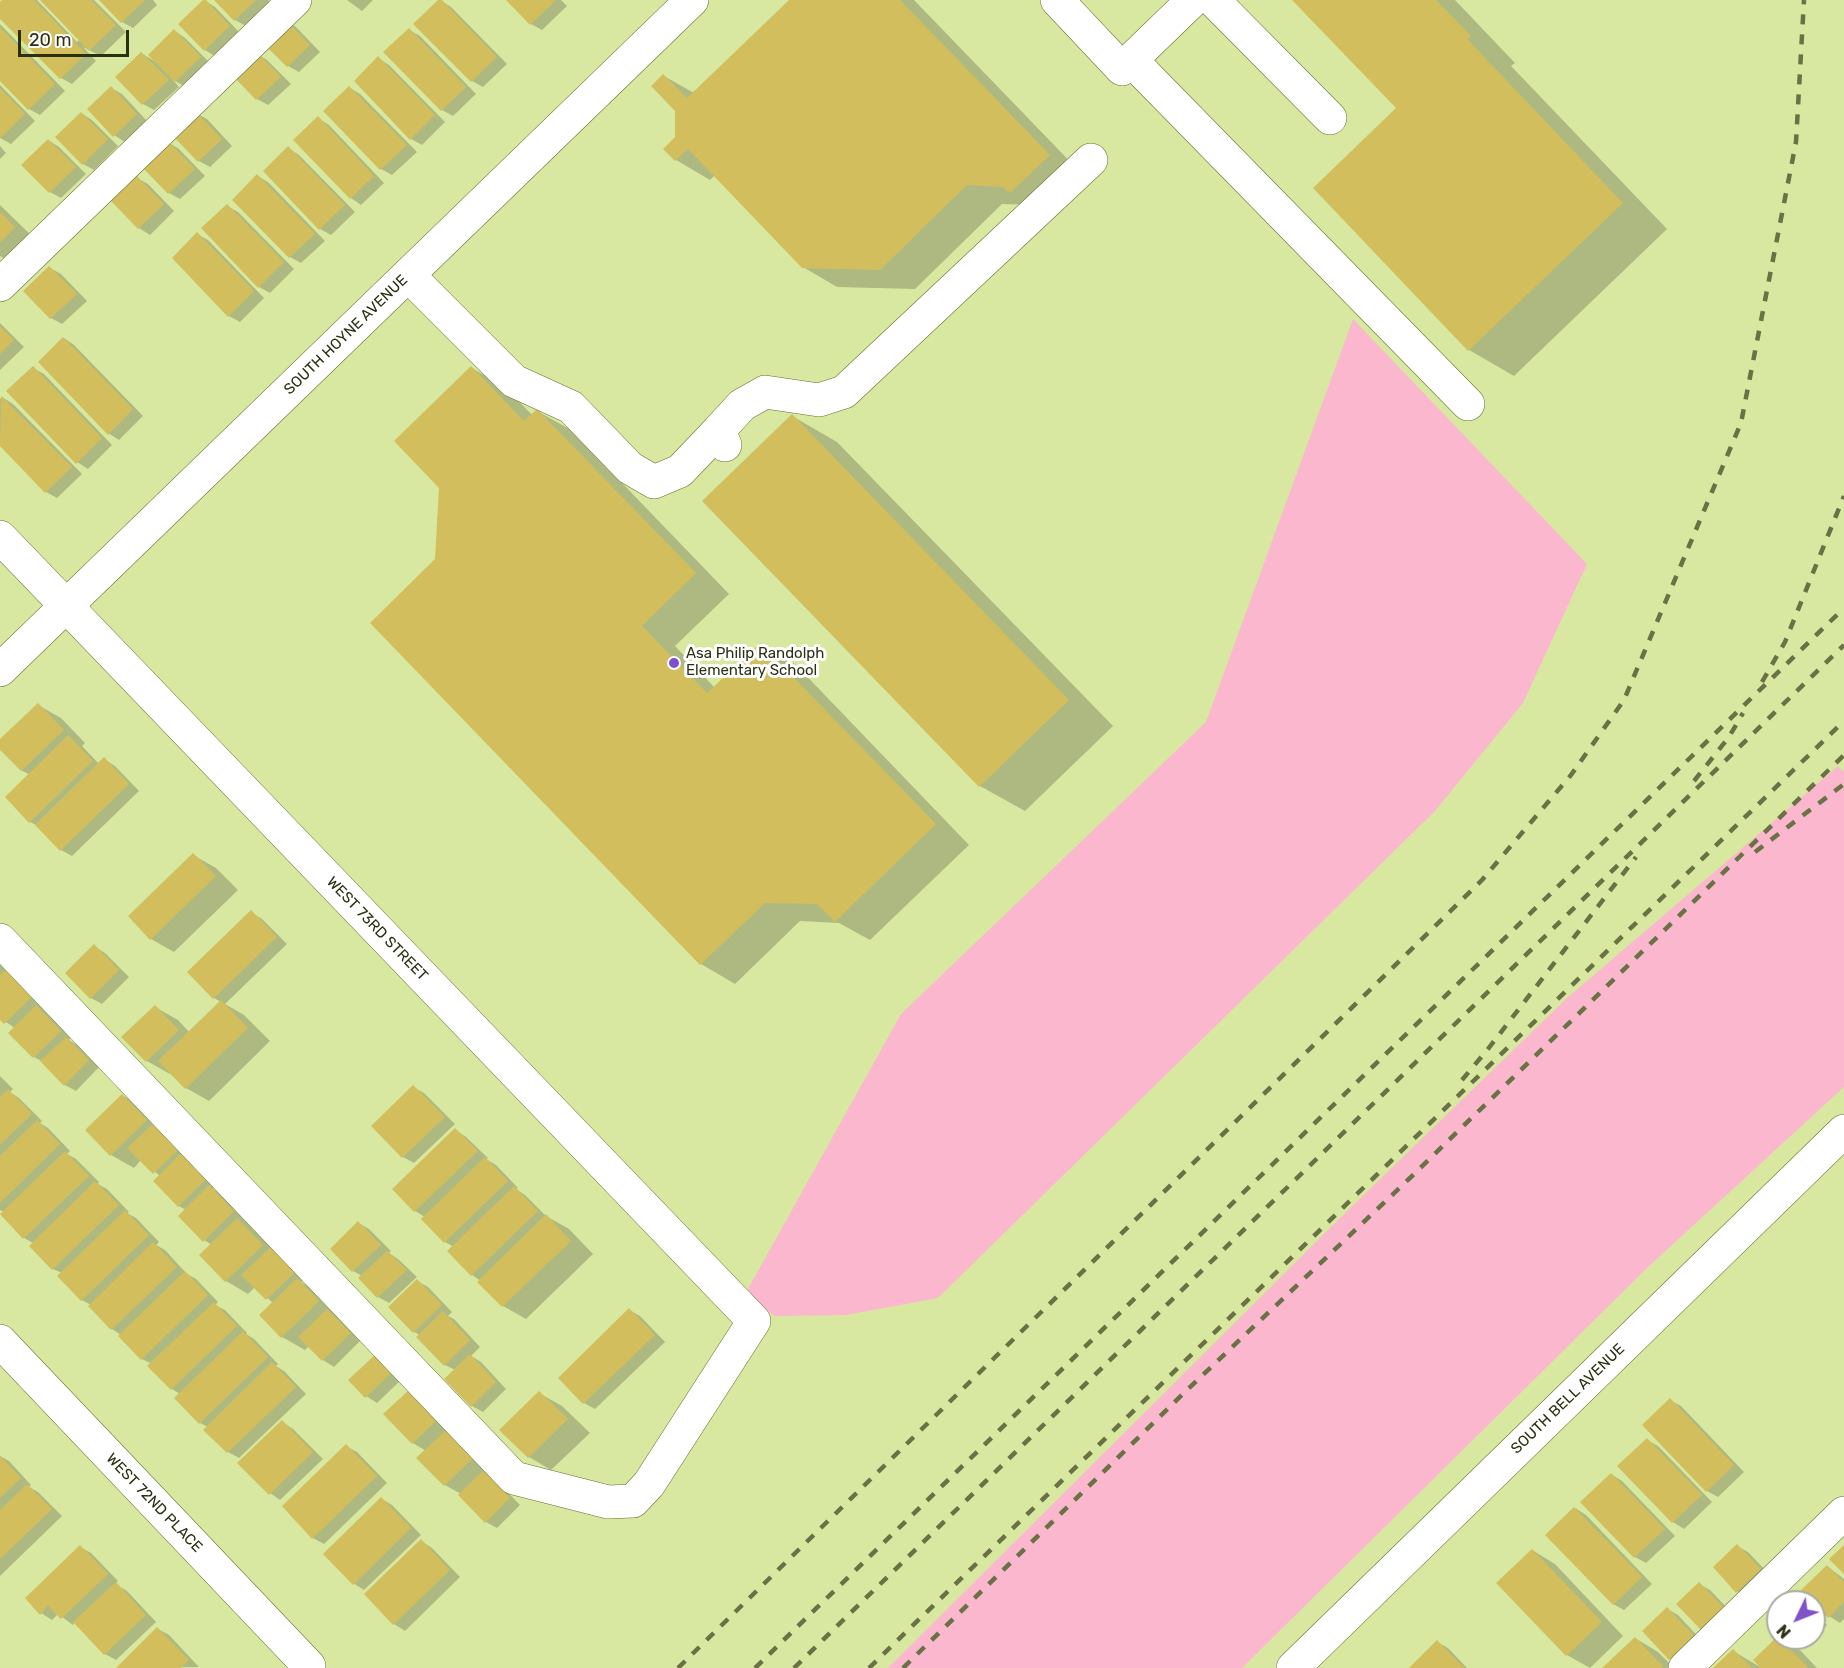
<!DOCTYPE html>
<style>
body{margin:0}
#map{position:relative;width:1844px;height:1668px;overflow:hidden;background:#d9e8a1;font-family:Rubik,sans-serif}
canvas{display:block}
.north{position:absolute;left:1766px;top:1590px;width:60px;height:60px;box-sizing:border-box;background:#fff;border:2px solid #aaaca1;border-radius:50%;rotate:227deg;font-size:16px;font-weight:700;line-height:24px;text-align:center;color:#2b3013}
.north::after{content:'';display:block;margin:auto;width:21px;height:27px;background:#7f51ca;clip-path:polygon(50% 0,100% 100%,50% 72%,0 100%)}
.scale{position:absolute;left:18px;top:30px;width:111px;height:27px;box-sizing:border-box;border:3px solid #2b3013;border-top:0;padding-left:8px;font-size:18px;line-height:21px;white-space:nowrap;color:#2b3013;-webkit-text-stroke:4px #fff;paint-order:stroke}
</style>
<div id="map">
<canvas width="1844" height="1668"></canvas>
<div class="north">N</div>
<div class="scale">20 m</div>
</div>
<script>
const ctx = document.querySelector('canvas').getContext('2d');
ctx.lineJoin = 'round';
function paint(path, color) { ctx.fillStyle = color; ctx.fill(path, 'evenodd'); }
const toPath = rows => new Path2D(rows.map(r => 'M' + r).join(''));
function strokePath(path, color, width, dash) { ctx.strokeStyle = color; ctx.lineWidth = width; ctx.lineCap = dash ? 'butt' : 'round'; ctx.setLineDash(dash || []); ctx.stroke(path); }
function drawText(font, color, halo, rows, align = 'center') {
  ctx.font = font + ' Rubik,sans-serif'; ctx.lineWidth = 6; ctx.setLineDash([]); ctx.textBaseline = 'middle'; ctx.strokeStyle = halo; ctx.fillStyle = color; for (const [text, x, y, turn = 0] of rows) {
    ctx.save(); ctx.translate(x, y); ctx.rotate((+turn || 0) * Math.PI / 180); ctx.textAlign = isNaN(turn) ? turn : align; if (halo) ctx.strokeText(text, 0, 0); ctx.fillText(text, 0, 0); ctx.restore();
  }
}
paint(toPath([
 [1353,319,1587,564,1523,703,1435,811,938,1298,846,1315,775,1316,743,1298,901,1014,1206,722],
 [1838,766,1844,772,1844,1087,1647,1268,1242,1668,888,1668,1340,1218,1567,998]
]), '#fbb7cd');
paint(toPath([
 [4,0,37,0,77,42,79,40,42,0,94,0,126,32,101,56,83,47,96,61,72,84,61,78,0,17,0,4],
 [101,0,153,0,157,5,133,28,122,22],
 [204,0,215,7,240,33,216,57,205,50,180,24],
 [217,0,268,0,271,3,246,26,235,20],
 [347,0,373,0,362,11],
 [440,0,451,7,507,64,483,87,472,81,415,24],
 [509,0,561,0,567,6,542,30,531,24],
 [791,0,914,0,1083,175,1035,205,1002,204,915,289,837,287,803,267,715,175,710,180,676,160,676,111,664,76,694,93],
 [1294,0,1455,0,1515,63,1511,66,1667,229,1514,376,1469,350,1315,188,1398,108],
 [285,20,296,27,320,52,299,72,288,66],
 [0,24,65,91,40,115,29,109,0,79],
 [409,30,420,36,476,94,453,116,442,110],
 [175,31,185,38,211,64,187,88,172,79,179,87,154,110,143,104,117,77,141,53,156,62],
 [256,53,267,60,291,84,268,105,257,99,234,75],
 [378,58,389,65,445,122,422,145,411,139,356,81],
 [0,85,35,121,11,144,0,138],
 [111,88,122,94,147,121,125,142,114,135],
 [350,88,360,94,417,152,392,175,381,169,325,111],
 [81,113,92,120,118,146,94,170,83,164],
 [196,113,207,119,232,146,210,167,199,161,173,134],
 [318,118,329,125,384,183,361,205,351,198],
 [48,140,59,147,86,174,61,198,50,192,23,165],
 [168,142,179,149,205,176,180,199,169,193],
 [0,146,6,153,0,159],
 [288,148,299,155,355,212,331,235,320,229],
 [258,176,269,183,325,241,301,263,290,257,234,200],
 [137,178,148,184,174,211,150,235,139,228],
 [0,205,37,241,14,264,0,256],
 [227,206,238,212,294,269,270,293,259,287,203,228],
 [197,234,208,240,264,298,240,322,229,316],
 [50,268,61,274,87,301,62,324,51,318],
 [0,323,24,347,0,370],
 [64,338,74,345,143,416,119,440,108,433],
 [33,368,44,374,112,445,88,469,77,462],
 [472,368,506,388,532,415,537,411,571,430,729,594,675,646,715,688,761,644,795,664,969,845,870,940,839,923,800,921,735,984,701,964,436,560],
 [2,397,13,404,82,474,57,498,46,492,0,444,0,399],
 [792,416,837,442,1113,726,1025,811,980,786],
 [38,705,61,718,85,743,82,746,99,764,104,759,115,766,139,791,72,856,61,850,38,826,30,822,30,775,21,770,0,747,0,742],
 [193,855,216,868,238,890,174,952,151,939],
 [251,912,262,919,287,944,225,1004,244,1015,270,1041,209,1101,186,1088,171,1073,170,1074,147,1061,123,1037,155,1007,178,1020,190,1033,221,1002,214,998],
 [94,946,105,953,129,977,102,1004,91,998],
 [0,959,71,1037,69,1040,77,1045,99,1067,76,1091,65,1085,43,1062,34,1057,15,1028,0,1018],
 [0,1076,13,1089,10,1092,19,1098,42,1121,40,1123,48,1128,70,1151,67,1154,76,1159,99,1182,98,1184,107,1189,129,1212,127,1213,136,1218,159,1242,156,1245,165,1250,187,1274,196,1279,218,1302,215,1305,225,1310,247,1333,246,1334,254,1339,278,1364,276,1366,284,1371,306,1394,239,1458,228,1452,208,1427,200,1423,180,1394,172,1389,152,1364,142,1359,121,1335,112,1329,90,1306,91,1305,82,1300,62,1273,53,1269,33,1243,24,1238,1,1215,4,1212,0,1210],
 [413,1087,424,1093,455,1124,414,1163,403,1157,373,1126],
 [122,1095,145,1109,217,1185,213,1189,232,1200,256,1225,252,1229,260,1233,305,1279,301,1282,320,1293,361,1340,334,1367,323,1360,309,1346,305,1350,282,1337,261,1315,273,1303,255,1287,248,1294,226,1281,212,1245,204,1240,186,1210,179,1206,160,1176,141,1160,134,1168,111,1155],
 [455,1130,466,1137,488,1158,486,1159,496,1165,518,1188,516,1189,525,1195,546,1216,569,1229,593,1254,526,1319,503,1306,479,1282,481,1281,472,1275,454,1247,445,1242,425,1217,415,1211,394,1189],
 [358,1223,369,1229,391,1251,389,1253,398,1259,417,1277,389,1303,378,1297,362,1276,353,1271],
 [417,1281,428,1287,452,1312,448,1316,454,1319,480,1347,471,1356,481,1362,506,1389,483,1412,472,1406,455,1370,445,1365,420,1335,414,1332],
 [629,1310,640,1316,665,1342,595,1409,584,1403],
 [376,1356,402,1379,377,1403,366,1396],
 [410,1391,520,1505,497,1528,486,1522,461,1494,445,1485,426,1451,413,1443],
 [539,1393,562,1406,590,1433,551,1470,529,1457],
 [1670,1400,1681,1406,1744,1472,1718,1497,1707,1491],
 [282,1422,293,1429,323,1459,280,1500,270,1493],
 [1647,1440,1658,1446,1712,1502,1684,1529,1673,1522],
 [346,1446,357,1452,387,1483,324,1544,313,1538],
 [0,1456,9,1461,31,1485,29,1487,38,1492,62,1516,0,1576],
 [1611,1474,1622,1481,1675,1536,1646,1563,1635,1557],
 [382,1499,392,1505,421,1535,364,1590,353,1583],
 [1575,1508,1586,1515,1652,1584,1624,1610,1613,1604],
 [421,1541,432,1548,460,1577,405,1631,394,1624,366,1594],
 [1737,1546,1748,1552,1771,1576,1748,1598,1737,1591],
 [80,1547,91,1553,118,1581,115,1584,127,1591,156,1622,116,1660,105,1654,75,1622,73,1625,58,1614,52,1620,41,1613,27,1599],
 [1532,1550,1555,1564,1623,1636,1590,1668,1567,1655],
 [1827,1566,1844,1579,1844,1619,1840,1623,1829,1616],
 [1699,1584,1710,1590,1734,1615,1713,1635],
 [1667,1609,1678,1615,1704,1643,1681,1665,1670,1659,1644,1631],
 [1814,1612,1827,1625,1814,1638],
 [158,1629,169,1635,199,1667,119,1668],
 [1635,1638,1658,1652,1674,1668,1605,1668],
 [1778,1638,1801,1651,1817,1668,1715,1668,1733,1651,1762,1668],
 [1795,1638,1814,1638,1807,1645],
 [1437,1642,1448,1648,1467,1668,1411,1668]
]), '#0003');
paint(toPath([
 [2,0,34,0,86,54,60,79,0,19,0,2],
 [40,0,91,0,116,25,89,51],
 [99,0,145,0,121,23],
 [203,0,206,0,230,26,204,51,178,24],
 [214,0,256,0,234,21],
 [438,0,442,0,497,57,471,82,413,24],
 [506,0,556,0,530,25],
 [789,0,900,0,1050,155,1010,193,1003,187,967,185,880,270,802,268,688,149,675,161,663,149,675,137,675,111,651,86,663,74,687,98],
 [1292,0,1436,0,1471,36,1468,40,1623,203,1468,351,1313,188,1396,108],
 [285,19,310,45,287,67,261,41],
 [0,27,55,84,28,110,0,81],
 [409,28,466,87,441,111,383,52],
 [174,29,201,57,175,82,148,55],
 [256,51,281,77,256,100,232,75],
 [141,52,169,80,142,105,115,77],
 [378,56,435,115,410,140,354,81],
 [111,86,137,114,113,137,87,109],
 [349,86,407,145,380,170,323,111],
 [0,88,25,114,0,138],
 [195,111,222,139,198,162,171,134],
 [81,112,108,139,82,165,55,137],
 [318,116,374,176,350,199,293,140],
 [48,139,76,167,49,193,21,165],
 [167,140,195,169,168,194,141,166],
 [288,146,345,205,319,230,263,171],
 [257,174,315,234,289,258,232,200],
 [137,176,164,204,138,229,111,201],
 [227,204,284,262,258,288,201,228],
 [0,212,15,227,0,243],
 [197,232,254,291,228,317,172,258],
 [49,266,77,294,50,319,23,291],
 [0,326,14,340,0,354],
 [63,337,133,409,108,435,38,362],
 [33,366,102,438,76,464,6,391],
 [471,366,524,421,537,409,696,573,642,626,707,693,760,643,936,824,835,922,817,904,765,903,700,965,370,623,435,559,439,488,394,441],
 [1,396,72,467,45,493,0,446],
 [792,414,1069,700,979,787,702,501],
 [38,703,64,730,21,771,0,750,0,739],
 [68,735,93,761,29,823,5,797],
 [104,757,129,784,60,851,35,825],
 [193,853,216,876,150,940,128,916],
 [251,910,277,937,213,999,187,972],
 [94,944,119,970,90,999,65,973],
 [9,967,35,994,4,1024,0,1020,0,975],
 [221,1000,248,1028,185,1089,158,1061],
 [36,1005,61,1031,33,1058,8,1033],
 [155,1005,179,1030,146,1062,121,1037],
 [66,1037,89,1060,64,1086,40,1061],
 [413,1085,445,1117,402,1158,371,1126],
 [8,1089,32,1114,0,1145,0,1097],
 [122,1094,147,1120,110,1156,85,1130],
 [37,1120,60,1144,0,1203,0,1156],
 [153,1124,178,1150,153,1174,127,1148],
 [455,1128,478,1151,414,1212,392,1189],
 [65,1151,89,1176,23,1239,0,1214],
 [182,1152,207,1178,178,1207,153,1181],
 [485,1157,508,1181,444,1243,421,1219],
 [95,1181,119,1205,52,1270,29,1246],
 [209,1185,234,1211,203,1242,178,1216],
 [514,1186,538,1211,471,1276,447,1251],
 [125,1210,149,1235,81,1301,57,1276],
 [546,1214,571,1241,502,1307,477,1282],
 [237,1218,263,1245,225,1282,199,1255],
 [358,1221,381,1245,352,1272,330,1249],
 [153,1242,177,1267,111,1330,88,1306],
 [271,1247,295,1272,266,1300,241,1275],
 [387,1251,407,1270,377,1298,358,1278],
 [185,1271,208,1295,141,1360,118,1336],
 [297,1278,319,1301,281,1338,259,1315],
 [417,1279,442,1305,413,1333,388,1307],
 [214,1302,237,1326,171,1390,147,1366],
 [629,1308,655,1335,583,1404,558,1378],
 [327,1309,351,1333,322,1361,298,1337],
 [443,1311,470,1340,444,1366,416,1337],
 [243,1331,268,1357,199,1424,174,1398],
 [376,1354,392,1372,365,1398,348,1380],
 [470,1354,496,1382,471,1407,444,1379],
 [272,1362,296,1387,227,1453,203,1430],
 [410,1389,439,1418,412,1444,383,1414],
 [539,1391,568,1419,528,1458,499,1430],
 [1670,1398,1734,1465,1706,1492,1642,1425],
 [282,1420,313,1452,269,1495,237,1463],
 [446,1430,473,1458,444,1486,416,1458],
 [1647,1438,1702,1495,1672,1523,1617,1466],
 [346,1444,377,1476,312,1539,282,1506],
 [0,1456,21,1478,0,1498],
 [484,1470,510,1498,485,1523,458,1495],
 [1611,1473,1665,1529,1634,1558,1580,1502],
 [27,1484,52,1509,0,1559,0,1510],
 [381,1497,411,1528,353,1585,323,1554],
 [1574,1507,1642,1577,1613,1605,1545,1535],
 [421,1539,450,1570,393,1625,364,1594],
 [1737,1544,1761,1569,1736,1593,1713,1567],
 [80,1545,108,1574,61,1619,48,1606,40,1615,25,1598],
 [1844,1545,1844,1574,1829,1559],
 [1532,1549,1602,1622,1566,1656,1496,1583],
 [1827,1565,1844,1582,1844,1602,1828,1618,1801,1590],
 [116,1582,146,1615,104,1655,73,1622],
 [1699,1582,1724,1608,1701,1630,1676,1604],
 [1793,1594,1801,1602,1784,1602],
 [1667,1607,1694,1636,1669,1660,1642,1631],
 [1778,1607,1778,1623,1770,1615],
 [157,1627,189,1660,181,1668,116,1668],
 [1778,1636,1778,1638,1780,1638,1808,1668,1761,1668,1753,1660],
 [1635,1637,1663,1666,1661,1668,1602,1668],
 [1437,1640,1464,1668,1409,1668],
 [1733,1649,1752,1668,1713,1668]
]), '#d2be5d');
const minor = toPath([
 [1057,0,1122,69],
 [1193,0,1131,60,1468,404],
 [1213,0,1330,118],
 [408,275,514,381,571,407,630,468,654,482,680,471,719,430],
 [0,285,295,0],
 [725,445,719,430,742,405,765,392,819,400,844,392,1091,160],
 [0,537,754,1321,649,1484,633,1501,608,1502,514,1478,0,940],
 [0,670,692,0],
 [0,1341,309,1666],
 [1293,1668,1844,1131],
 [1685,1668,1844,1513]
]);
strokePath(minor, '#64702c', 34);
strokePath(minor, '#fff', 33);
strokePath(toPath([
 [1762,682,1785,642,1844,496],
 [1694,781,1729,737,1743,713],
 [1755,852,1844,784],
 [1462,1080,1488,1049,1636,857],
 [678,1668,1482,880,1571,775,1624,700,1741,423,1796,142,1804,0],
 [755,1668,1844,608],
 [794,1668,1844,645],
 [869,1668,1844,721],
 [903,1668,1187,1390,1411,1177,1844,755]
]), '#697145', 4.5, [10, 10]);
for (const [x, y, r, color] of [
 [674,663,6,"#7f51ca"]
]) { const dot = new Path2D(); dot.arc(x, y, r, 0, 2 * Math.PI); ctx.fillStyle = color; ctx.fill(dot); strokePath(dot, '#fff', 2); }
drawText('15px', '#2b3013', '#fff', [
 ["SOUTH HOYNE AVENUE",346,335,-44],
 ["WEST 73RD STREET",377,929,46],
 ["SOUTH BELL AVENUE",1568,1399,-44],
 ["WEST 72ND PLACE",154,1503,46]
]);
drawText('15px', '#2b3013', '#fff', [
 ["Asa Philip Randolph",686,654],
 ["Elementary School",686,671]
], 'left');
</script>
